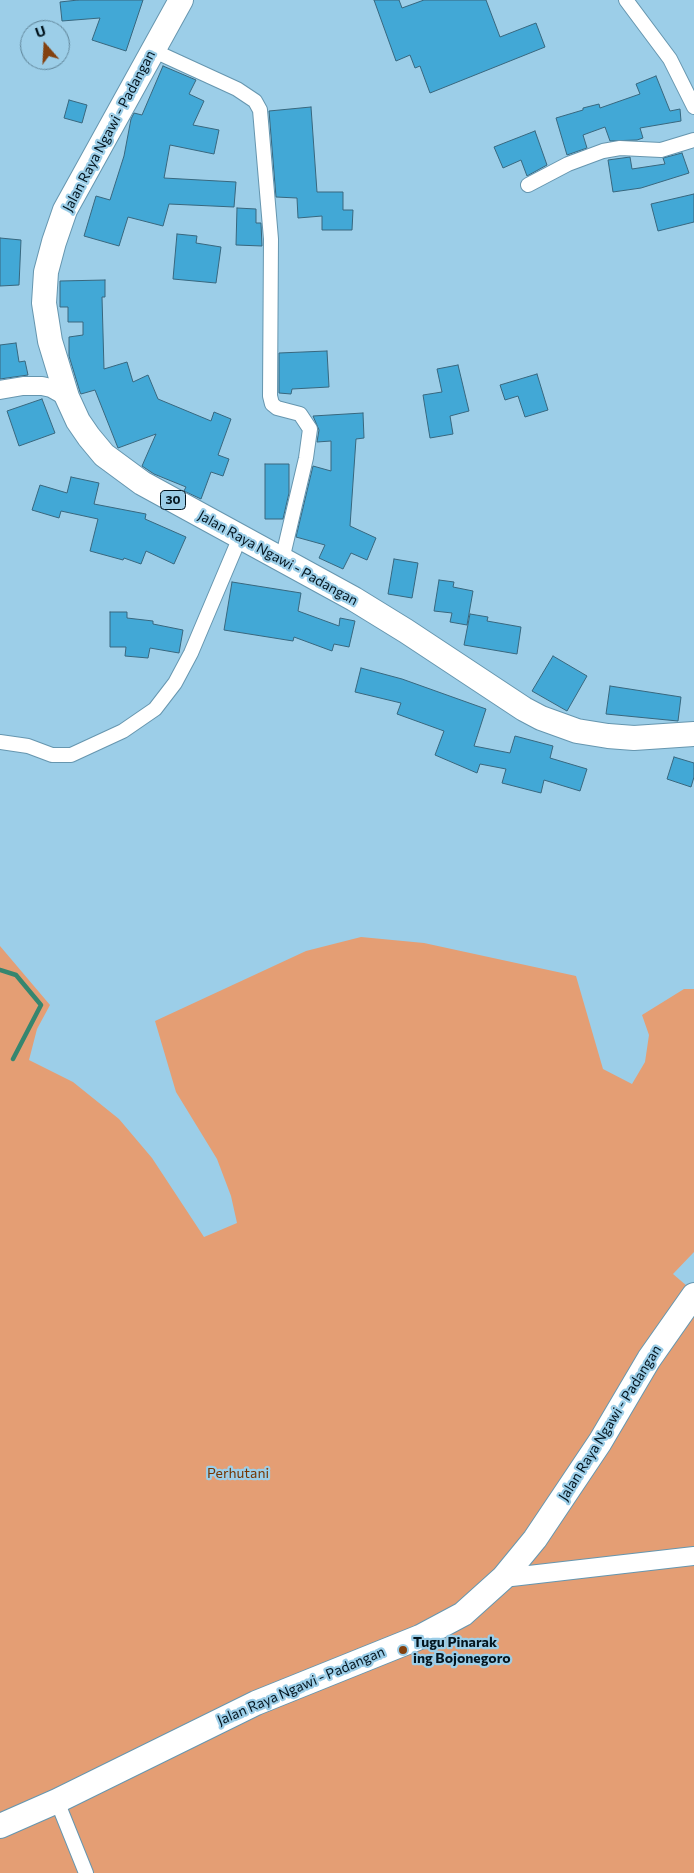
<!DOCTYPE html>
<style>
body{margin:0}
#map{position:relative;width:694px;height:1873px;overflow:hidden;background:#9ccee8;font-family:Commissioner,sans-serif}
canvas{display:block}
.north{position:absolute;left:20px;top:20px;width:50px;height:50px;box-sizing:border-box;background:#9ccee8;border:1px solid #5f8498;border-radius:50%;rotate:341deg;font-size:14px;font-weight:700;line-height:20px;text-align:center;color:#03151f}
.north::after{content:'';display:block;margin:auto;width:18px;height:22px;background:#83410f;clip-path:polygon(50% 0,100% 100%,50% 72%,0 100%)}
</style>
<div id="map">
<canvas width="694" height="1873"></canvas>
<div class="north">U</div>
</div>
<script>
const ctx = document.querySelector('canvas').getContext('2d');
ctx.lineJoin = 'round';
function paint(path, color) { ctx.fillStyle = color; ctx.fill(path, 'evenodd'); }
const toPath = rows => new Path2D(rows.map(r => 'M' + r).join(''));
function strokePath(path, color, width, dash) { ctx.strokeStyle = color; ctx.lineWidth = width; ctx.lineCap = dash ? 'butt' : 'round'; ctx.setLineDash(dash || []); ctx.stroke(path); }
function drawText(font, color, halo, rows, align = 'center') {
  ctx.font = font + ' Commissioner,sans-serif'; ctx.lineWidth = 4.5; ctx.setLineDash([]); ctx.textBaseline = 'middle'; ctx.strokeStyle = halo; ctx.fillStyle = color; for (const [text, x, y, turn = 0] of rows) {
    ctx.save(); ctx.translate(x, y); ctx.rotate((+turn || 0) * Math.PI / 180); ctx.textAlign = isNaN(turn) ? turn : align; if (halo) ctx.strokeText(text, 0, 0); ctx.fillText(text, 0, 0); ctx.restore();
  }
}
paint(toPath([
 [361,937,424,943,576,976,603,1069,632,1084,645,1062,649,1035,642,1015,684,989,694,989,694,1252,673,1274,694,1292,694,1873,0,1873,0,946,50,1005,37,1029,29,1060,73,1082,119,1119,152,1158,204,1237,237,1223,231,1196,217,1159,176,1092,155,1021,306,951]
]), '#e49e74');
strokePath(toPath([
 [0,970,16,975,41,1005,13,1059]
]), '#36866f', 4.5);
const building = toPath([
 [78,0,143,0,126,51,92,40,100,18,62,21,60,2,78,0],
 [374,0,399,0,402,8,424,0,486,0,500,37,536,23,545,47,430,93,420,66,415,68,410,55,396,61,374,0],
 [163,66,196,80,189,94,204,101,193,125,219,130,214,154,170,145,164,178,236,182,234,207,169,204,163,226,128,217,119,246,84,236,96,196,110,200,124,156,131,119,134,113,142,115,163,66],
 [656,76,670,111,680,109,681,121,640,128,643,138,637,140,610,141,605,127,583,135,587,148,567,155,556,118,583,110,583,108,599,104,600,108,640,94,636,84,656,76],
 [69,100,87,105,82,123,64,118,69,100],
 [311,107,317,192,343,192,343,210,353,210,352,230,322,230,322,216,298,218,297,198,276,197,269,111,311,107],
 [535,131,547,165,527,176,521,160,503,168,494,147,535,131],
 [682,153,689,173,641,188,613,192,608,160,630,157,632,169,665,164,663,158,682,153],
 [694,194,694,222,658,231,651,204,694,194],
 [237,208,256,209,256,223,261,223,262,246,236,245,237,208],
 [177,234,197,236,196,243,221,247,216,283,173,279,177,234],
 [0,238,21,240,19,285,0,286,0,238],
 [105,280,105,297,102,297,104,369,127,362,133,382,148,375,158,399,211,421,214,412,231,419,218,455,229,459,223,476,211,472,201,499,184,491,186,487,154,474,142,466,156,434,118,448,95,390,81,394,80,392,69,356,69,337,83,335,83,322,68,322,68,307,60,307,60,281,105,280],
 [16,343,19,362,25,361,28,375,0,379,0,345,16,343],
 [327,351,329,387,292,389,291,394,279,393,279,353,327,351],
 [458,365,469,411,450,416,453,434,430,438,423,395,442,392,437,369,458,365],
 [537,374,548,410,525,417,518,396,505,400,500,385,537,374],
 [42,399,55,433,19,446,7,411,42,399],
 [363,413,364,438,356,439,350,526,376,538,367,560,351,553,343,569,319,558,325,545,296,537,313,466,331,471,331,441,317,442,319,430,313,416,363,413],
 [265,464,289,464,289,493,283,519,265,519,265,464],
 [71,477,99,483,94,504,146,514,145,519,186,537,174,564,146,551,141,564,124,558,123,560,90,551,98,519,61,511,59,518,32,510,40,485,67,493,71,477],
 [394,559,418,563,412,598,388,594,394,559],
 [439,580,454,582,453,587,473,591,467,625,450,622,452,613,434,611,439,580],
 [232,582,301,593,298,611,339,626,340,618,355,621,349,647,334,644,332,651,294,637,293,641,224,630,232,582],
 [110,612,127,612,127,618,153,621,153,624,183,630,179,653,150,648,148,658,125,656,126,647,110,647,110,612],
 [470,614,488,617,487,621,521,627,517,654,464,645,470,614],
 [553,656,587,676,567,711,532,691,553,656],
 [361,668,402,679,486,709,474,746,510,753,515,736,553,746,550,758,587,769,580,791,544,780,541,793,502,783,506,769,480,764,477,773,435,755,444,731,397,714,401,703,355,692,361,668],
 [610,686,681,697,678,721,606,714,610,686],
 [674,757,694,763,694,777,691,787,667,779,674,757]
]);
paint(building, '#42a8d6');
strokePath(building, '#38677e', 1);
const minor = toPath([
 [626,0,670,59,694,107],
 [152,50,237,89,255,101,260,110,271,239,270,396,272,404,277,408,300,414,310,429,306,458,282,560],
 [528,185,568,164,603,151,620,148,661,150,694,140],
 [0,742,28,746,52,755,71,755,123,731,155,709,175,683,191,653,240,537],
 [57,1801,86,1873]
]);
const tertiary = toPath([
 [0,390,23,386,42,386,51,388,67,397],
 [503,1578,694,1556]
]);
const trunk = toPath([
 [181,0,65,210,54,242,46,272,44,303,50,341,67,397,78,421,89,437,104,455,142,483,354,599,406,631,524,709,541,718,577,731,608,736,634,738,694,734],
 [0,1826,57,1801,256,1703,420,1637,463,1614,503,1578,535,1539,600,1442,649,1359,694,1295]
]);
strokePath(minor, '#6696af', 16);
strokePath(tertiary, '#6696af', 20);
strokePath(trunk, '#6696af', 26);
strokePath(minor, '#fff', 14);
strokePath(tertiary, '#fff', 18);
strokePath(trunk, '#fff', 24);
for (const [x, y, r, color] of [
 [403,1650,5,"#83410f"]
]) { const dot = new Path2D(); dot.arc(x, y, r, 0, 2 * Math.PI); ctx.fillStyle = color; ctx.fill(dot); strokePath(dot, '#9ccee8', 2); }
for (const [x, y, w] of [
 [173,500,25]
]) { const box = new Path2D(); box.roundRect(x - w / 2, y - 9.5, w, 19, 4); ctx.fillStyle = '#9ccee8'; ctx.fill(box); strokePath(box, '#03151f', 1); }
drawText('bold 12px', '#03151f', null, [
 ["30",173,500]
]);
drawText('14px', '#03151f', '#9ccee8', [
 ["Jalan Raya Ngawi - Padangan",109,131,-62],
 ["Jalan Raya Ngawi - Padangan",278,558,29],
 ["Jalan Raya Ngawi - Padangan",610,1423,-58],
 ["Jalan Raya Ngawi - Padangan",301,1686,-23]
]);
drawText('14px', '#743501', '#9ccee8', [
 ["Perhutani",238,1473]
]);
drawText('bold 14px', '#03151f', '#9ccee8', [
 ["Tugu Pinarak",413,1642],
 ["ing Bojonegoro",413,1658]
], 'left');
</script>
